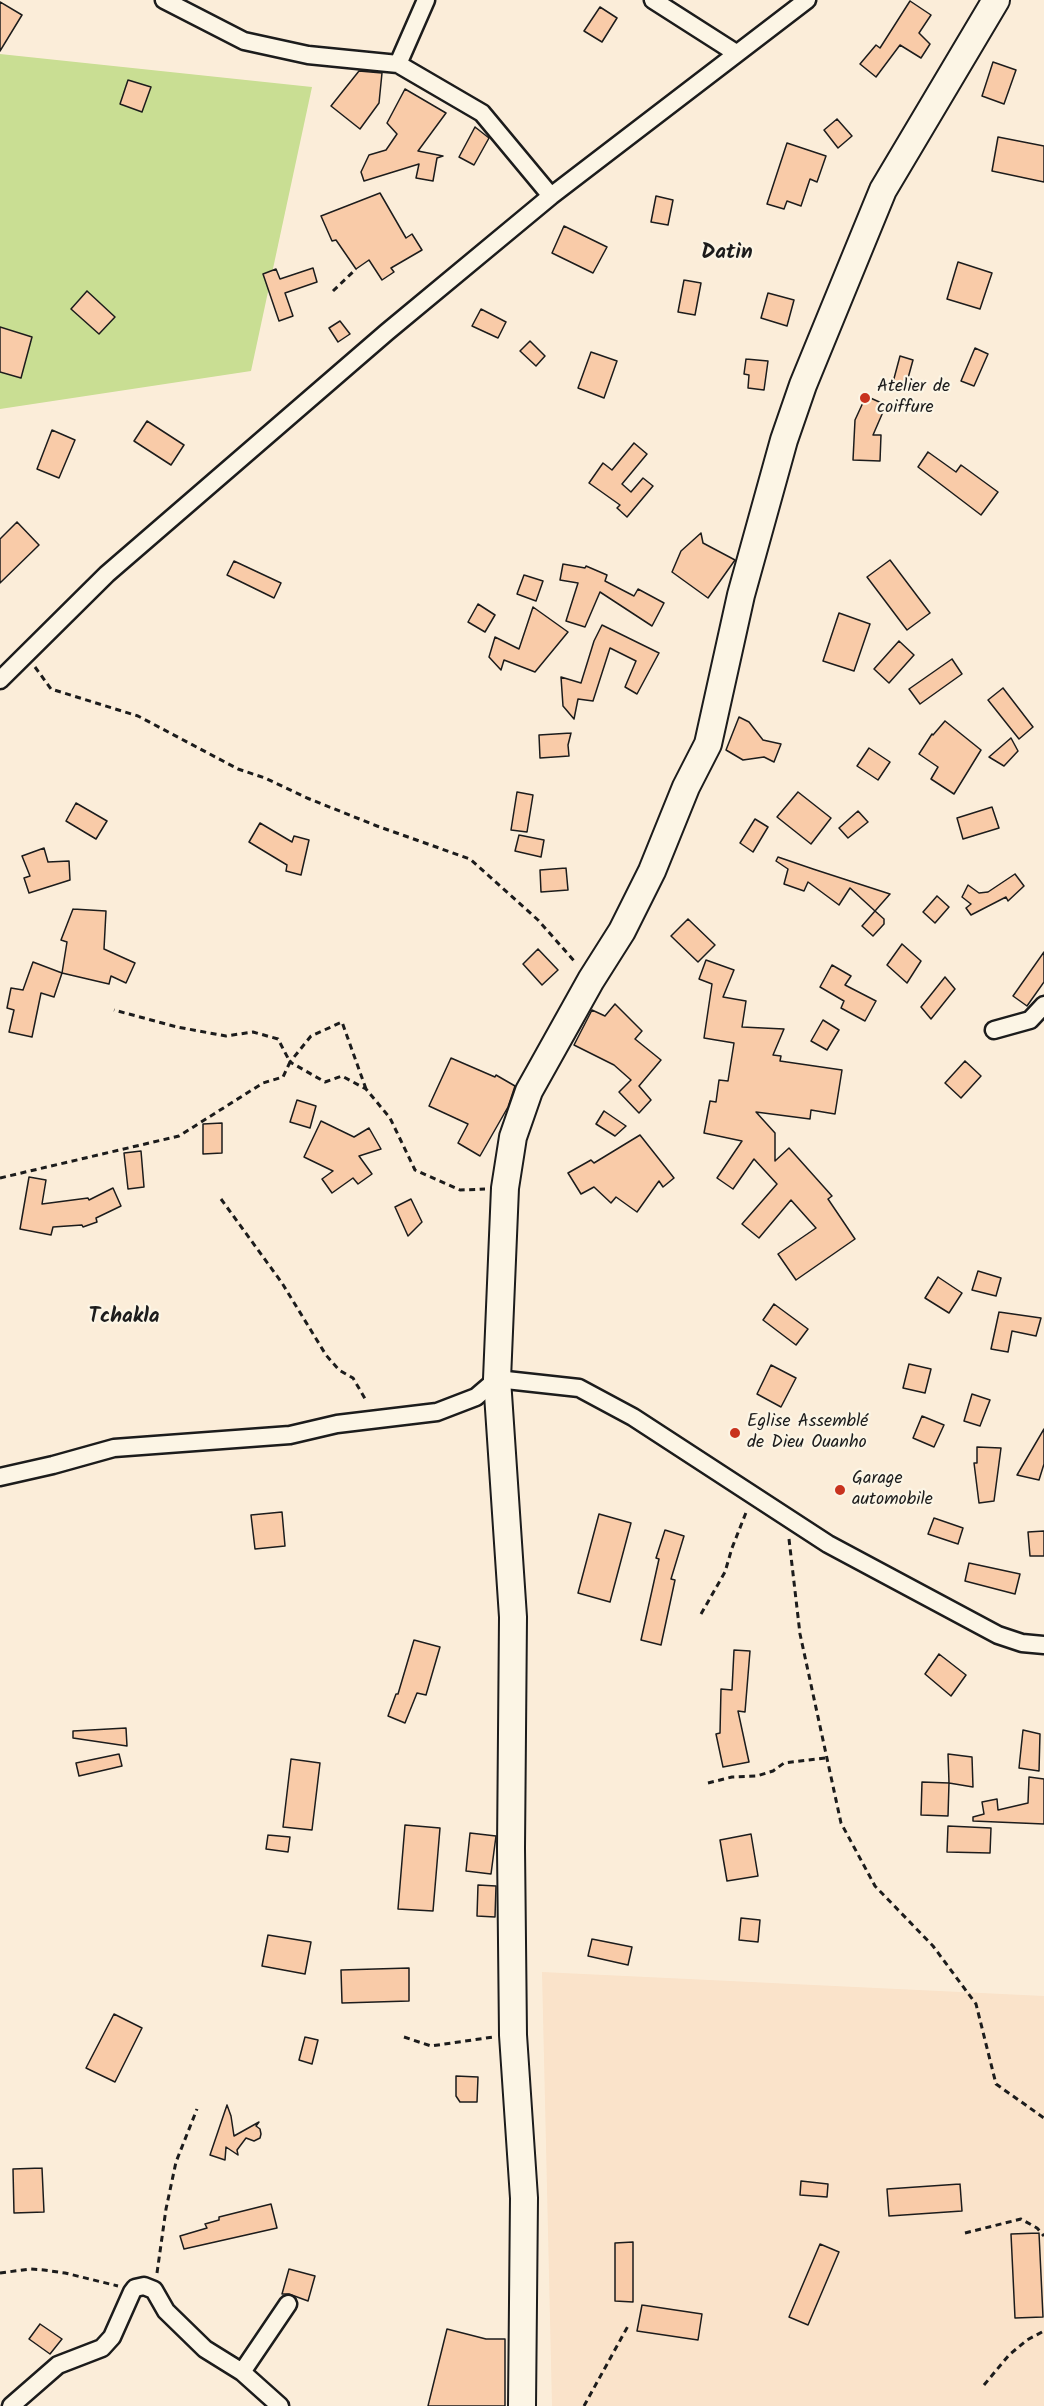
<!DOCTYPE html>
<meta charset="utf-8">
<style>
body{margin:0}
canvas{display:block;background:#fbedd9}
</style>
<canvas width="1044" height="2406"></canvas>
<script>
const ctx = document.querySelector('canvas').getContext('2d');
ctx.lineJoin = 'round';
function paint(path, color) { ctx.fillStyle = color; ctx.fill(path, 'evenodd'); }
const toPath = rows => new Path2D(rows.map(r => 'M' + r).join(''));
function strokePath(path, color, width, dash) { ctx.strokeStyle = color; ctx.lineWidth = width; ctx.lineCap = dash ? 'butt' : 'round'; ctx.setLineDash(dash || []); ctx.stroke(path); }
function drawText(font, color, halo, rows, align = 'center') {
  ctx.font = font + ' Kalam,sans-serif'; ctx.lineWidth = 4.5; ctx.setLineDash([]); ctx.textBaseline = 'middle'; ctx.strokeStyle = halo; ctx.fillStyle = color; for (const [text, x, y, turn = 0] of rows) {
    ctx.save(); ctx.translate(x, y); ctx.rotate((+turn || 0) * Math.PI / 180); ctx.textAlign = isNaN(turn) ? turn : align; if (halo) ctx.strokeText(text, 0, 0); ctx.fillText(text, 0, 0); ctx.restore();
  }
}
paint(toPath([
 [542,1972,1044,1996,1044,2406,552,2406]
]), '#fae3ca');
paint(toPath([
 [0,54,312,87,251,371,0,409]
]), '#c9de93');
const building = toPath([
 [910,1,931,15,919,33,930,44,921,58,900,45,876,77,860,64,876,45,880,48,910,1],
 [0,2,22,15,0,51,0,2],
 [600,7,617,18,602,42,584,31,600,7],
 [993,62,1016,70,1004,104,982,96,993,62],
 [359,71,382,73,379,103,360,129,331,106,359,71],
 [128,80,151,87,142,112,120,104,128,80],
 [405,89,446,113,418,151,443,156,437,158,433,181,416,178,419,164,364,181,361,172,369,155,386,150,397,134,387,123,405,89],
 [837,119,852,136,838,148,824,130,837,119],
 [475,127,489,138,474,165,459,157,475,127],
 [998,137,1044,146,1044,182,992,171,998,137],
 [787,143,826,156,817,182,810,179,801,206,787,201,784,209,767,204,787,143],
 [380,193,406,238,412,234,422,250,391,268,394,272,382,280,369,260,356,269,336,240,332,241,321,216,380,193],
 [656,196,673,200,668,225,651,222,656,196],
 [564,226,607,247,593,273,552,253,564,226],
 [958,262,992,273,980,309,947,299,958,262],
 [313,268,317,282,285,293,293,316,279,321,263,274,276,269,280,279,313,268],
 [684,280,701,283,695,315,678,312,684,280],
 [87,291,115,317,99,334,71,309,87,291],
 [768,293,794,300,787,326,761,318,768,293],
 [481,309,506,322,498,338,472,326,481,309],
 [340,321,350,334,338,342,329,328,340,321],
 [0,327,32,337,21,378,0,372,0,327],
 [530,341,545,356,536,366,520,351,530,341],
 [975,348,988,354,974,386,961,381,975,348],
 [591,352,617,361,604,398,578,388,591,352],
 [900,356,913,360,905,389,892,386,900,356],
 [746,359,768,361,764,390,748,388,749,375,744,374,746,359],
 [866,396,886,405,873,435,881,435,880,461,853,460,855,420,866,396],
 [147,421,184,445,171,465,134,441,147,421],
 [52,430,75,440,59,478,37,469,52,430],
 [634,443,647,454,622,484,631,492,643,478,653,486,627,517,617,508,620,505,589,483,603,463,612,470,634,443],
 [928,452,956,472,961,465,998,492,981,515,918,467,928,452],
 [17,522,39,545,0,583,0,539,17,522],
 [701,533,703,543,735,560,708,598,672,572,681,551,701,533],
 [890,560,930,613,907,630,867,577,890,560],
 [234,561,281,583,274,598,227,575,234,561],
 [563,564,585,568,586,566,607,575,605,581,634,596,638,589,664,603,652,626,600,592,585,627,566,621,578,583,560,580,563,564],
 [524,575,543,581,536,601,517,594,524,575],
 [478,604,495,615,485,632,468,622,478,604],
 [533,607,568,632,535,672,504,660,501,670,489,657,495,637,519,649,533,607],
 [839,613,870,624,854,671,823,661,839,613],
 [602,625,659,653,637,694,625,687,636,661,610,648,593,701,578,699,574,719,563,706,561,677,581,683,594,641,602,625],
 [899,641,914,655,889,683,874,669,899,641],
 [952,659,962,674,920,704,909,689,952,659],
 [1003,688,1033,727,1019,739,988,700,1003,688],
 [739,717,749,722,763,740,781,744,774,762,764,757,743,760,726,750,739,717],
 [945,721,981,750,954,794,931,779,938,767,919,754,932,734,933,735,945,721],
 [571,733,568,745,569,756,540,758,539,735,571,733],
 [1011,738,1018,751,1004,766,989,757,1011,738],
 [869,748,890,762,878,780,857,766,869,748],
 [517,792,533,795,527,832,511,830,517,792],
 [798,792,831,818,811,844,777,817,798,792],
 [76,803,107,821,96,839,66,821,76,803],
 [992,807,999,828,963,839,957,818,992,807],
 [858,811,868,822,848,838,839,828,858,811],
 [755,819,768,827,753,852,740,843,755,819],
 [260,823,292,842,294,836,309,840,301,875,286,871,287,865,249,842,260,823],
 [519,835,544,840,541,857,515,851,519,835],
 [44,848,48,862,69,861,70,880,29,893,24,878,30,876,22,856,44,848],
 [778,857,813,869,890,894,875,911,850,888,839,905,808,882,804,891,784,884,788,869,776,861,778,857],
 [566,868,568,890,541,892,540,870,566,868],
 [1015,874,1024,886,1008,901,1006,897,971,915,966,908,971,904,962,897,968,885,979,893,988,892,1015,874],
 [937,896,949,907,935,923,923,912,937,896],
 [73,909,106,911,104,949,135,963,126,983,111,976,109,984,62,973,67,942,61,940,73,909],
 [875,911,884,919,884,924,873,936,862,926,875,911],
 [688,919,715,945,698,962,671,936,688,919],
 [902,944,921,961,907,983,887,965,902,944],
 [538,949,558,970,542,985,523,964,538,949],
 [1044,952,1044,982,1027,1006,1013,996,1044,952],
 [706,960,734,970,723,997,746,1001,742,1027,784,1029,773,1055,781,1056,780,1061,842,1070,835,1114,811,1110,810,1119,756,1112,775,1133,775,1161,789,1148,832,1196,828,1199,855,1239,796,1280,778,1254,816,1228,791,1200,759,1238,742,1224,777,1184,754,1159,733,1189,717,1178,742,1141,704,1133,710,1101,716,1102,719,1080,728,1081,734,1043,704,1038,712,984,699,979,706,960],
 [33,962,62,973,54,997,41,993,32,1037,9,1032,14,1010,7,1008,11,988,23,990,33,962],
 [832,965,851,976,845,985,876,1001,865,1021,841,1008,844,1001,820,987,832,965],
 [945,977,955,989,931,1019,921,1007,945,977],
 [615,1004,642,1031,635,1039,661,1060,639,1086,651,1100,639,1113,619,1092,631,1080,614,1065,574,1045,592,1010,605,1016,615,1004],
 [823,1020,839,1030,827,1050,811,1041,823,1020],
 [451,1058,495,1077,496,1075,515,1086,508,1107,480,1156,458,1143,468,1124,429,1106,451,1058],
 [965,1061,981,1076,961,1098,945,1083,965,1061],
 [297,1100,316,1106,310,1128,290,1122,297,1100],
 [604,1111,626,1126,615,1136,596,1124,604,1111],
 [321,1121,354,1137,369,1128,381,1149,359,1156,372,1174,358,1184,353,1178,332,1193,322,1179,333,1171,304,1157,321,1121],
 [222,1123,222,1153,203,1154,203,1124,222,1123],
 [640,1135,674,1178,663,1187,659,1181,637,1212,616,1197,611,1203,594,1187,581,1194,568,1173,591,1160,594,1163,640,1135],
 [141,1151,144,1187,128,1189,124,1153,141,1151],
 [29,1177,46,1180,42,1204,88,1198,89,1200,113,1188,121,1206,96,1218,97,1222,83,1227,82,1225,53,1227,51,1235,20,1229,29,1177],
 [411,1199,422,1222,408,1236,395,1207,411,1199],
 [978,1271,1001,1278,996,1296,972,1290,978,1271],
 [938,1277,962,1293,949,1313,925,1298,938,1277],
 [774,1304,808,1329,796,1345,763,1320,774,1304],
 [999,1312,1041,1318,1036,1336,1012,1331,1008,1352,991,1349,999,1312],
 [909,1364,931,1369,925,1393,903,1388,909,1364],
 [771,1365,796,1378,781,1407,757,1394,771,1365],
 [972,1394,990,1400,980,1426,964,1421,972,1394],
 [922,1416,944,1425,934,1447,913,1438,922,1416],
 [1044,1429,1044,1464,1039,1480,1017,1475,1044,1429],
 [977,1447,1001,1448,994,1501,979,1503,974,1463,977,1463,977,1447],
 [282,1512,285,1546,255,1549,251,1515,282,1512],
 [599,1514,631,1523,610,1602,578,1593,599,1514],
 [934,1518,963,1528,958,1544,928,1534,934,1518],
 [665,1530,684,1536,671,1579,675,1580,661,1645,641,1640,659,1559,656,1558,665,1530],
 [1044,1531,1044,1556,1030,1556,1028,1532,1044,1531],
 [969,1563,1020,1574,1015,1594,965,1581,969,1563],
 [414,1640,440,1647,426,1695,417,1693,405,1723,388,1716,396,1694,398,1694,414,1640],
 [734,1650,750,1651,745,1712,738,1711,749,1762,723,1767,716,1734,720,1733,721,1689,732,1690,734,1650],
 [939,1654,966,1675,951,1696,925,1674,939,1654],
 [126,1728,127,1746,73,1738,73,1731,126,1728],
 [1023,1730,1040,1734,1039,1771,1019,1768,1023,1730],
 [119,1754,122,1766,79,1776,76,1763,119,1754],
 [948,1754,972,1757,973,1787,949,1783,948,1754],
 [291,1759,320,1763,312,1830,283,1827,291,1759],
 [1029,1777,1044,1779,1044,1824,973,1821,973,1817,984,1814,982,1802,997,1799,998,1810,1028,1803,1029,1777],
 [922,1782,949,1783,948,1816,921,1815,922,1782],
 [405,1825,440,1828,433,1911,398,1909,405,1825],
 [948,1826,991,1828,990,1853,947,1852,948,1826],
 [470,1833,496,1836,491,1874,466,1871,470,1833],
 [751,1834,758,1876,727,1881,720,1840,751,1834],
 [268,1835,290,1837,288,1852,266,1849,268,1835],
 [478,1885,496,1886,495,1917,477,1916,478,1885],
 [741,1918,760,1920,758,1942,739,1940,741,1918],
 [268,1935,311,1942,305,1974,262,1966,268,1935],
 [592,1939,632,1947,628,1965,588,1956,592,1939],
 [409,1968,409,2001,342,2003,341,1970,409,1968],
 [114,2014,142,2028,115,2082,86,2068,114,2014],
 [305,2037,318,2040,312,2064,299,2060,305,2037],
 [456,2076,478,2077,477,2102,460,2102,456,2096,456,2076],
 [227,2105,231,2116,234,2136,259,2122,256,2126,260,2129,261,2134,260,2138,254,2141,246,2138,237,2150,238,2155,226,2147,225,2160,210,2155,227,2105],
 [42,2168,44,2212,14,2213,13,2169,42,2168],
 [801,2181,828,2184,827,2197,800,2195,801,2181],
 [960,2184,962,2211,889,2216,887,2189,960,2184],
 [271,2204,277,2228,184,2249,180,2236,207,2228,205,2224,219,2220,219,2217,271,2204],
 [1039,2233,1043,2317,1015,2318,1011,2234,1039,2233],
 [633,2242,633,2302,615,2301,615,2243,633,2242],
 [820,2244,839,2252,808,2325,789,2317,820,2244],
 [289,2269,315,2276,308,2301,289,2294,282,2294,289,2269],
 [642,2305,702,2314,698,2340,637,2331,642,2305],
 [40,2324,62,2339,50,2354,29,2339,40,2324],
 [447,2329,486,2339,505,2339,505,2406,428,2406,447,2329]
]);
paint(building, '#f9cba8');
strokePath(building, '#1c1c1c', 1.5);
const minor = toPath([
 [164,0,244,41,308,55,398,64,482,113,551,196],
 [653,0,736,53],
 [398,64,426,0],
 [0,680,107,574,387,332,551,196,807,0],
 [994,1030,1030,1020,1044,1005],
 [0,1477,53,1465,114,1448,290,1435,337,1424,437,1412,476,1397,497,1379,579,1388,633,1417,828,1544,998,1635,1022,1643,1044,1645],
 [242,2372,288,2304],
 [11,2406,58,2365,102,2348,112,2337,132,2292,135,2288,144,2286,154,2290,166,2311,205,2349,242,2372,280,2406]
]);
const primary = toPath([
 [522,2406,524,2198,513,2035,511,1848,513,1617,497,1379,505,1188,513,1137,529,1091,591,980,622,931,652,871,686,787,708,744,741,595,784,440,803,385,883,190,996,0]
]);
strokePath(minor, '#1c1c1c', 21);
strokePath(primary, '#1c1c1c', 30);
strokePath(toPath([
 [333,291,356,269],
 [35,667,51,689,138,716,238,769,265,778,307,798,377,826,470,859,538,920,576,963],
 [366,1089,342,1022,311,1036,290,1062,325,1082,342,1076,366,1089,390,1118,415,1170,460,1190,485,1189],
 [0,1178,179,1136,263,1083,283,1077,290,1062,278,1039,253,1032,226,1036,177,1027,114,1010],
 [221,1199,282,1283,326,1355,339,1370,353,1378,367,1402],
 [789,1539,800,1634,841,1823,875,1886,933,1946,976,2004,996,2084,1044,2118],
 [701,1614,725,1572,732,1548,747,1510],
 [708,1783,732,1777,757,1776,773,1771,784,1763,826,1758],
 [404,2037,431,2046,493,2037],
 [965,2233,1021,2219,1037,2228,1044,2236],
 [0,2273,30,2269,44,2270,65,2273,118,2286],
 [157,2273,166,2209,176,2162,197,2109],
 [984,2385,1009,2355,1027,2340,1044,2331],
 [584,2406,628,2326]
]), '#1c1c1c', 3, [6, 4.5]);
strokePath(minor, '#fcf5e5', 16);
strokePath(primary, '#fcf5e5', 26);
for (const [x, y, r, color] of [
 [865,398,6,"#c8321e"],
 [735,1433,6,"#c8321e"],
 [840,1490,6,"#c8321e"]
]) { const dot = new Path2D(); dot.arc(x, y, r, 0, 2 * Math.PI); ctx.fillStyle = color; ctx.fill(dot); strokePath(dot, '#fcf5e5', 2); }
drawText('18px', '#1c1c1c', '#fcf5e5', [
 ["Atelier de",877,388],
 ["coiffure",877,409],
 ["Eglise Assemblé",747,1423],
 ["de Dieu Ouanho",747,1444],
 ["Garage",852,1480],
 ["automobile",852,1501]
], 'left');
drawText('bold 21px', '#1c1c1c', '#fcf5e5', [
 ["Datin",727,254],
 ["Tchakla",124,1318]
]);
</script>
